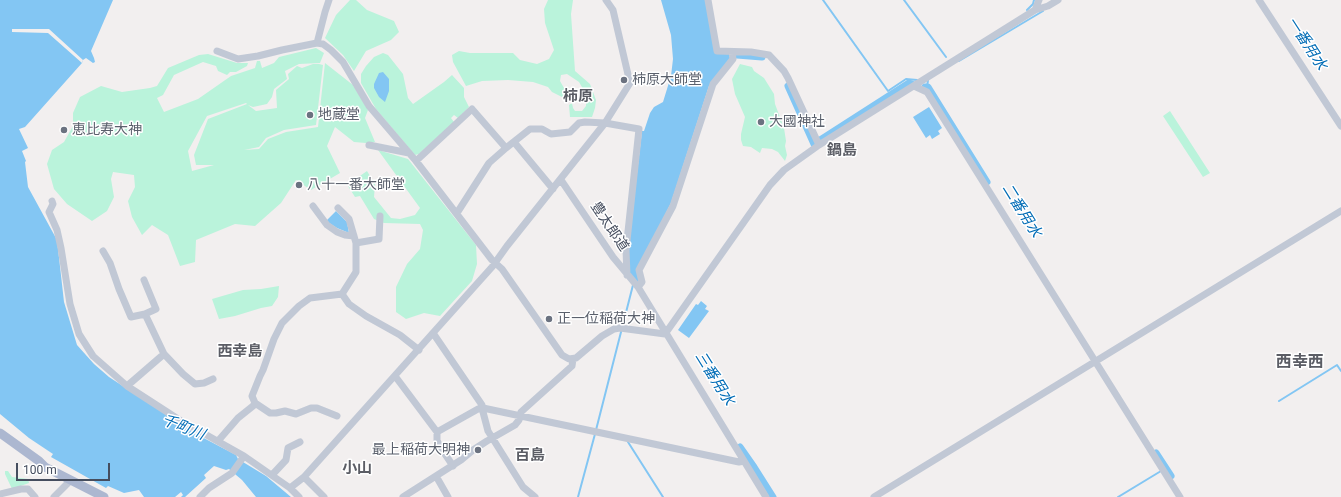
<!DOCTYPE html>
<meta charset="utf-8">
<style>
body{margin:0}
#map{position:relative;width:1341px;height:497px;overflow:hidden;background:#f2efef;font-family:Roboto,sans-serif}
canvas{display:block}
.scale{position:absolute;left:16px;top:463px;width:94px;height:18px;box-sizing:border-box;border:2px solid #454d5e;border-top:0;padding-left:5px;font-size:12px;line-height:14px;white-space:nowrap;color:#454d5e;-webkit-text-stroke:3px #fff;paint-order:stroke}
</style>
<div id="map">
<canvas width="1341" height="497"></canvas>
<div class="scale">100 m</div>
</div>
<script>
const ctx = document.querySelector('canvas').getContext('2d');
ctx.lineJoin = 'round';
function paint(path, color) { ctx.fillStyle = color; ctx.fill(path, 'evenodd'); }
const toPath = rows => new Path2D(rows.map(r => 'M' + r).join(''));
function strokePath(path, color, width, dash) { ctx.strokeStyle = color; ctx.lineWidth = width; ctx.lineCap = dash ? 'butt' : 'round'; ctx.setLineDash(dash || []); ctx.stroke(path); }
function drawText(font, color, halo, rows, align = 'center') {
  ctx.font = font + ' Roboto,"Noto Sans JP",sans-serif'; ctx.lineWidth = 3; ctx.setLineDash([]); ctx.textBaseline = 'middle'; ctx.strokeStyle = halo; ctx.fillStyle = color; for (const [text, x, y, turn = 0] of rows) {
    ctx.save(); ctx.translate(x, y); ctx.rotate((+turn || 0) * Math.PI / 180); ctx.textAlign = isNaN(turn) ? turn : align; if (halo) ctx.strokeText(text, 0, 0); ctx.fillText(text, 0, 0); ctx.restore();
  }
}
paint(toPath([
 [350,0,356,0,367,10,394,21,399,32,391,40,366,51,354,71,343,55,325,38,336,15],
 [548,0,573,0,571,14,575,71,590,84,596,100,595,108,592,117,570,117,569,105,572,103,573,108,575,111,582,111,586,106,586,94,579,82,567,74,561,75,560,81,564,88,570,93,571,99,568,100,552,92,548,87,533,82,508,80,482,81,466,86,453,62,452,55,459,51,470,53,513,53,520,60,537,64,549,59,554,50,545,23,544,9],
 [316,48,324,53,320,63,299,64,285,71,287,79,274,89,272,97,267,104,253,107,248,105,256,111,277,108,276,90,289,79,288,74,297,66,302,68,313,64,319,64,323,65,316,125,284,130,266,138,259,147,244,150,259,149,268,139,286,132,318,127,325,63,353,85,368,110,365,118,375,142,366,143,354,142,335,127,327,146,340,173,311,190,296,180,281,203,255,226,235,224,196,240,195,262,180,266,168,235,152,225,142,235,132,217,128,201,135,187,134,175,113,172,111,179,114,197,107,211,92,221,67,204,54,189,47,164,52,150,64,142,73,126,73,113,80,97,101,86,122,92,150,88,157,86,168,68,199,55,208,54,237,63,248,63,247,66,236,72,230,72,227,75,218,71,216,66,203,62,174,75,163,95,157,98,164,112,198,99,231,76,255,68,257,61,260,61,262,68,274,63,279,57],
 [246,103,247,104,208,119,194,155,196,165,214,165,192,171,188,151,207,116],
 [383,53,388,55,403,74,408,98,413,104,444,82,452,75,464,88,464,97,469,107,458,118,454,115,451,118,454,122,419,154,415,155,376,109,361,83,361,74,366,66,374,57],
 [740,64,752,67,754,71,764,78,774,94,775,104,784,128,786,141,785,146,787,155,785,161,778,152,772,149,762,148,760,153,751,147,743,146,741,140,741,134,745,117,735,94,732,79],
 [1170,111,1210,173,1203,177,1163,116],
 [378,150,408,159,476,245,477,264,472,281,440,316,424,313,406,319,396,312,396,287,407,264,420,249,423,230,420,224,384,223,374,219,360,196,355,197,348,186,351,179,357,178,367,171,375,184,374,197,391,218,400,219,415,215,420,208],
 [279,286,278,297,272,306,261,308,235,316,219,319,212,299,243,290,261,289],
 [5,471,8,471,12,477,28,479,29,483,12,489,5,474]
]), '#baf3db');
paint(toPath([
 [0,0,113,0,91,51,94,58,95,62,93,63,86,58,83,60,82,63,25,127,19,129,28,148,22,151,26,161,25,162,28,187,57,240,64,302,77,345,94,364,109,377,196,434,236,455,238,459,266,476,291,497,256,497,242,480,229,469,226,470,214,466,204,475,206,478,185,497,181,497,183,495,181,492,175,497,144,497,139,490,124,493,108,486,106,488,51,457,53,454,29,438,0,414],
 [661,0,706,0,715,53,729,54,730,58,709,86,671,203,637,271,639,281,637,284,629,272,628,250,642,131,644,131,650,113,654,107,663,102,671,76,673,59,671,35],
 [383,72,389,79,389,91,385,102,379,97,374,88,374,84,379,73],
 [929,107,942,128,938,131,940,134,932,139,930,135,926,138,913,117],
 [336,211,347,222,349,233,337,228,326,221],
 [701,301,707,306,705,309,709,311,689,338,678,330,696,304,698,305]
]), '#83c6f3');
paint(toPath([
 [12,29,49,29,83,60,82,63,48,33,12,32]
]), '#f2efef');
strokePath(toPath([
 [823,0,888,91,906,79,917,80],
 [904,0,946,57],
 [1027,10,1033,4,1034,0],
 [959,61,1043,11],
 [927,87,928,80],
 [1279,401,1337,365,1341,371],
 [596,430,633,285],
 [628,442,663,497],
 [578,497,595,434],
 [1118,497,1161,471]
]), '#83c6f3', 2);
strokePath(toPath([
 [737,55,762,57],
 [788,86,814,144,909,83,912,84],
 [925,87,928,87,987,182],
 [740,447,754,467,773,497],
 [1156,453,1171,476]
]), '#83c6f3', 7);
strokePath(toPath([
 [708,0,717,51,751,52,769,55,784,71,788,78,819,145],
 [1259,0,1341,126],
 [1035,10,1039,0],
 [317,43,325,12,329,0],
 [217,51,238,59,258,56,282,50,317,43,323,44,331,50,343,62,369,106,416,161,492,260,502,269,562,355,569,359,576,358,602,336,614,329,620,328,665,334],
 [914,86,927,92,1180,497],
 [514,142,553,189],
 [369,145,409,153],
 [416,161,472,109,506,148],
 [561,180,613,257,638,287,766,497],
 [52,201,53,204,49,212,57,230,61,248,70,304,79,334,93,356,127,386,178,419,244,456,290,488,304,477,492,267,507,246,605,123,630,83,613,10,606,0],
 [313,206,327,225,337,232,345,235,354,236],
 [338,208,349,219,356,243,356,272,342,294],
 [457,213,489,163,506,148,530,129,542,129,551,134,570,132,579,123,585,122,605,123,639,129,626,250,627,275],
 [356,243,379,239,380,216],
 [103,251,110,263,119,289,131,317,145,314,156,309,144,280],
 [638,287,642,282,639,270,673,206,713,84,733,59,732,52],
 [145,314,164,354,183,374,195,384,204,383,213,379],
 [433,333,482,405,483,408,739,462,744,461],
 [665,334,770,185,784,170,819,145,1035,10,1048,6,1058,0],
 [395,376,437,432,478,409,483,408,483,412,488,431,523,487,535,497],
 [127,386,164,354],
 [255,403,270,413,276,413,285,411,296,414,311,408,317,408,337,416],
 [437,432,437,440,439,445,453,466],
 [218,441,238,418,253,406,255,403,252,396,260,376,263,370,274,339,282,323,299,306,310,298,342,294,349,304,366,316,400,335,419,350],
 [272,475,286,460,288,448,300,442],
 [436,476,448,497],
 [304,477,324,497],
 [290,488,299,497],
 [0,494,21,489,28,489,35,497],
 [54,497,71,480],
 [200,497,209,488,232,473,244,456],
 [403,497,461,460,473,450,487,441,515,425,519,420,521,412,572,366,573,359],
 [874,497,1341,211]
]), '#c1c8d5', 7);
strokePath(toPath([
 [0,433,39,461,45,467,104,497]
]), '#acb7d0', 9);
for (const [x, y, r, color] of [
 [624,80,4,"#6b7280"],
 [310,115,4,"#6b7280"],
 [761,122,4,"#6b7280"],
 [64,130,4,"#6b7280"],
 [299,185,4,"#6b7280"],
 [549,319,4,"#6b7280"],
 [478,450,4,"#6b7280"]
]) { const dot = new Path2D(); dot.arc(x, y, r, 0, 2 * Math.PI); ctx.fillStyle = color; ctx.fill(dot); strokePath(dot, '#fff', 1.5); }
drawText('14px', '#5b616d', '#fff', [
 ["柿原大師堂",632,80],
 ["地蔵堂",318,115],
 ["大國神社",769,122],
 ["恵比寿大神",72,130],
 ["八十一番大師堂",307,185],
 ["正一位稲荷大神",557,319],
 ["最上稲荷大明神",470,450,"right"]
], 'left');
drawText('14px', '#454d5e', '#fff', [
 ["豊太郎道",609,227,56]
]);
drawText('italic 15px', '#006cb6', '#fff', [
 ["一番用水",1306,44,57],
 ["二番用水",1021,211,58],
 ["三番用水",714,379,58],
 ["千町川",183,428,21]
]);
drawText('bold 15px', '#5b5d65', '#fff', [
 ["柿原",578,97],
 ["鍋島",842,151],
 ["西幸島",240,352],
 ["百島",530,456],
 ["小山",357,469]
]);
drawText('bold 16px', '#5b5d65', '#fff', [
 ["西幸西",1300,363]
]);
</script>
